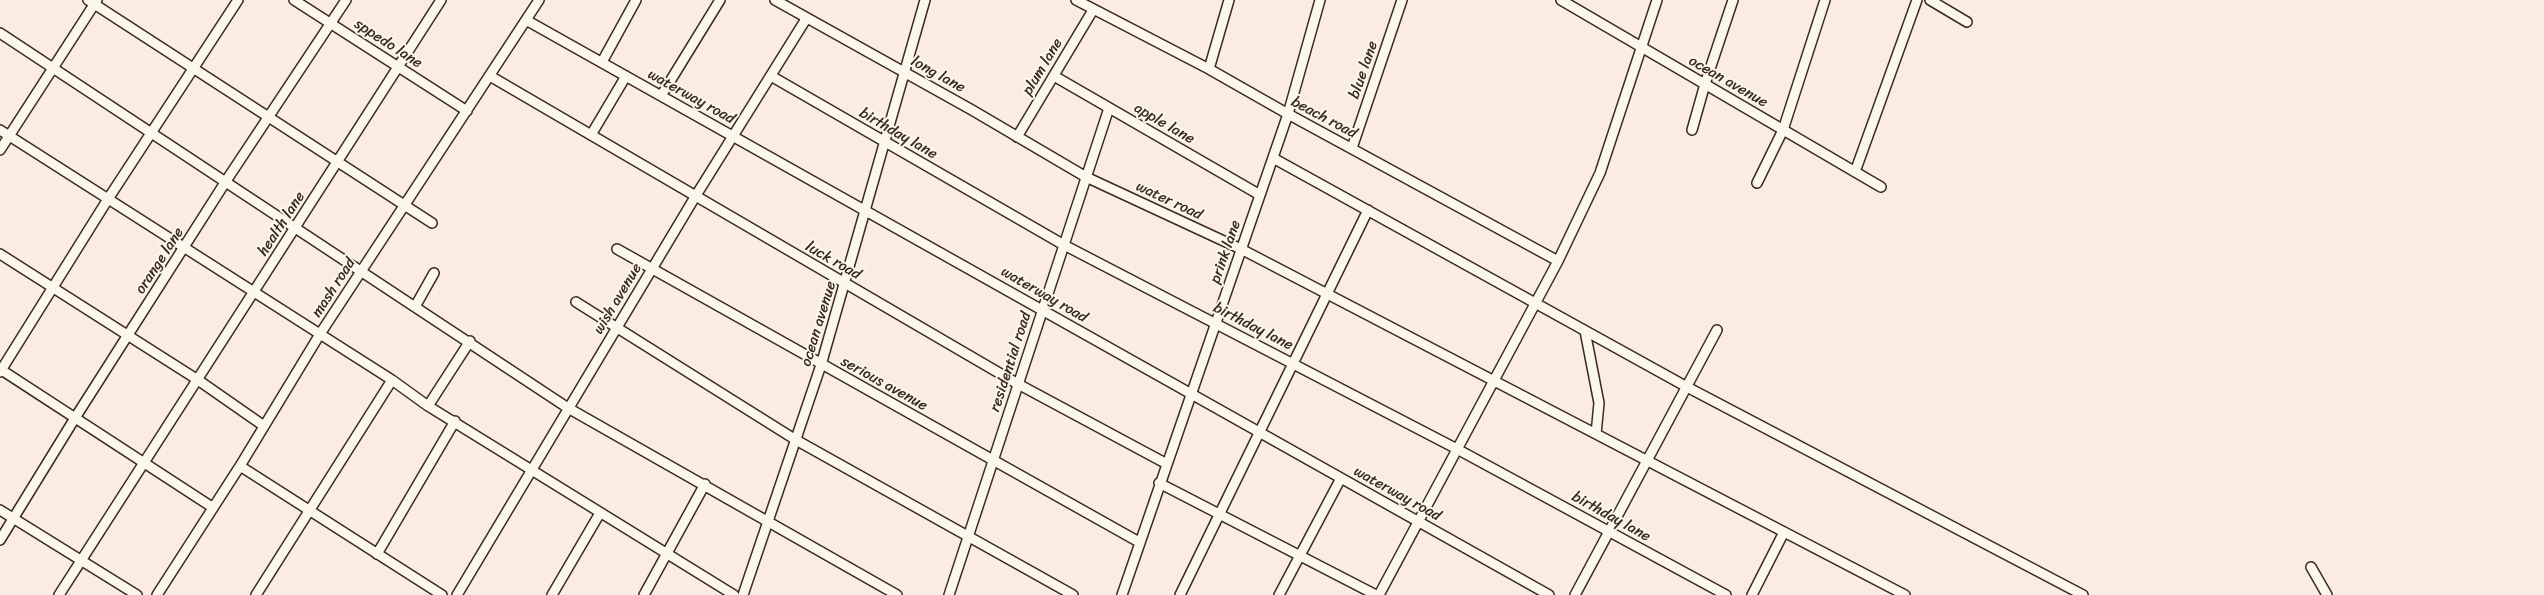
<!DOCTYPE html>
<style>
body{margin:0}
canvas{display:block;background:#fbece1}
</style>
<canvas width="2544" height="595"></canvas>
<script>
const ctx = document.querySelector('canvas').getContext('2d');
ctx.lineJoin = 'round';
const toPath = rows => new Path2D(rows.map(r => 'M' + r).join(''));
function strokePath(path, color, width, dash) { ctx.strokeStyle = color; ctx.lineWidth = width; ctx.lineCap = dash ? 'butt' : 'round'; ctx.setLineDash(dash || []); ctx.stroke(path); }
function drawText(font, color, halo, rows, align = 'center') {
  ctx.font = font + ' Sriracha,sans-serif'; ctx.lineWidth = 4; ctx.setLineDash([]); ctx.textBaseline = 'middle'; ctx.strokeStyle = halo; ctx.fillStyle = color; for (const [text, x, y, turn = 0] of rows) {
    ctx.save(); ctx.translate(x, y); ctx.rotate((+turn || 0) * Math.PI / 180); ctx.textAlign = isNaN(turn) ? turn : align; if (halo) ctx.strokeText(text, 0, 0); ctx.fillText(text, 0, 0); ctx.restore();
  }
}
const minor = toPath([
 [88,0,432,223],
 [294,0,467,111],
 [775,0,972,110,1086,177,1241,249,1905,595],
 [1076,0,1209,69,1288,114,1558,261],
 [1561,0,1881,187],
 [1930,0,1967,22],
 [526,20,1549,595],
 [0,33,568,408,897,595],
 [602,62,636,0],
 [1209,69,1229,0],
 [490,76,1018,384,1167,464],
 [771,76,1064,245,1457,449,1726,595],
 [1054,76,1260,195],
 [661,96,720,0],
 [0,130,392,380,428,406,734,595],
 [1692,130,1705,84,1733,0],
 [591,135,626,76],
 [1017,137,1093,10],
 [1352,148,1402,0],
 [0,150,97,0],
 [1273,158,1687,387,2083,595],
 [1855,172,1917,0],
 [1757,183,1783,130,1825,0],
 [617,249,1139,542],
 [0,254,198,380,264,426],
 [576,302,796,440,1073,595],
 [416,305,434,273],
 [1585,331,1599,403,1596,434],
 [0,369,212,507],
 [0,372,108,199,238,0],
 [428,406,470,341],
 [240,466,442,595],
 [1159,483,1376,595],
 [0,510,137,595],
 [0,540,75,418,226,181,346,0],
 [377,554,455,421],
 [2311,567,2327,595],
 [59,595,441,0],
 [157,595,240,466,320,334,539,0],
 [256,595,392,380],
 [457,595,695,197,806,19],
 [552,595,600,513],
 [644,595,705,484],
 [743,595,821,365,925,0],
 [949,595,1109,108],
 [1122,595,1288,114,1320,0],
 [1180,595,1368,210],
 [1279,595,1341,478],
 [1379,595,1558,261,1600,173,1657,0],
 [1575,595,1717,330],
 [1752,595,1784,532]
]);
strokePath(minor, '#3b2a1e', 12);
strokePath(minor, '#fbf7ec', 9);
drawText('15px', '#3b2a1e', '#fbf7ec', [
 ["sppedo lane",388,44,33],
 ["plum lane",1043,67,-59],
 ["blue lane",1364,70,-71],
 ["long lane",938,75,29],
 ["ocean avenue",1728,82,30],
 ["waterway road",691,97,29],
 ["beach road",1324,118,28],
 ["apple lane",1164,124,30],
 ["birthday lane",898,134,30],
 ["water road",1169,201,25],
 ["health lane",282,224,-57],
 ["prink lane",1226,252,-71],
 ["orange lane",160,261,-57],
 ["luck road",833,261,30],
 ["mash road",334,288,-57],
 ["waterway road",1044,295,30],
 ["wish avenue",618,299,-59],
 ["ocean avenue",819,324,-73],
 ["birthday lane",1253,327,27],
 ["residential road",1011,362,-72],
 ["serious avenue",884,384,29],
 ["waterway road",1397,494,29],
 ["birthday lane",1611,517,29]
]);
</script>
